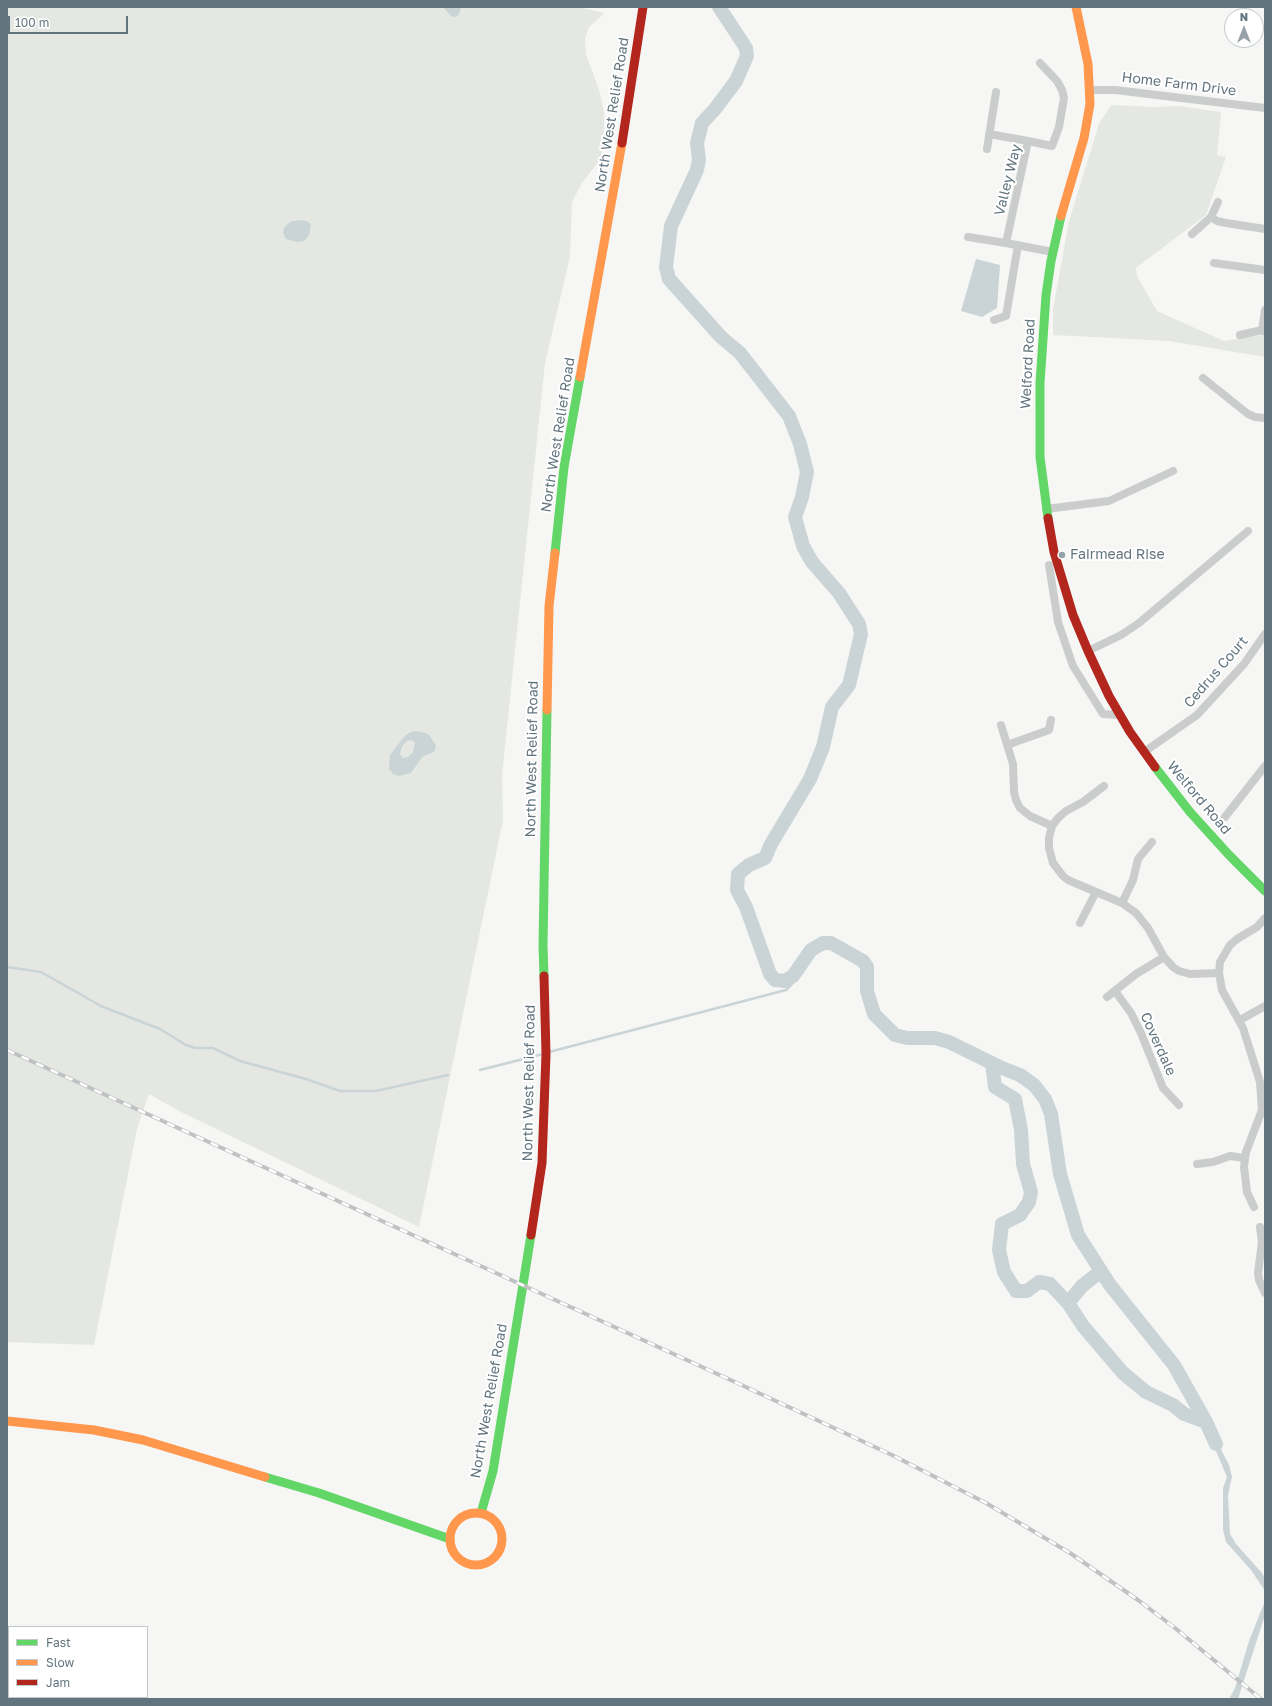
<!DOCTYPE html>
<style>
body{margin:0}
#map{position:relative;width:1272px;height:1706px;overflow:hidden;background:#f6f6f5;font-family:"Golos Text",sans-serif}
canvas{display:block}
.frame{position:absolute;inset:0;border:8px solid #62757f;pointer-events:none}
.legend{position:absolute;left:8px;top:1626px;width:140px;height:72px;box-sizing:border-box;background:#fff;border:1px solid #c0c8cc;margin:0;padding:5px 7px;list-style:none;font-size:12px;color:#62757f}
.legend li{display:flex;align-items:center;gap:8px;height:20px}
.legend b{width:20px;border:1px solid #c0c8cc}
.north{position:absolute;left:1224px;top:8px;width:40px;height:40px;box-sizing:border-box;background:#fff;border:1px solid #c0c8cc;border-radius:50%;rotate:0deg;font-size:11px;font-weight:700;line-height:16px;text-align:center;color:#62757f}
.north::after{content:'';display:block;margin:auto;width:14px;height:18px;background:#96a2a8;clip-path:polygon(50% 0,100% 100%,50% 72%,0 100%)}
.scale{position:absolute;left:8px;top:16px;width:120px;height:18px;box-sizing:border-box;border:2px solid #62757f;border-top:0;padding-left:5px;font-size:12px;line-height:14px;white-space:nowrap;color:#62757f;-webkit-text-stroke:3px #fff;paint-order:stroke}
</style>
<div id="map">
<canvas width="1272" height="1706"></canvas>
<div class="frame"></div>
<ul class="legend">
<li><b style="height:5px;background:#63d668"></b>Fast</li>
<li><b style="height:5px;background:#ff974d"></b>Slow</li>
<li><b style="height:5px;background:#b3261e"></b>Jam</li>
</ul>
<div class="north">N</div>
<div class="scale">100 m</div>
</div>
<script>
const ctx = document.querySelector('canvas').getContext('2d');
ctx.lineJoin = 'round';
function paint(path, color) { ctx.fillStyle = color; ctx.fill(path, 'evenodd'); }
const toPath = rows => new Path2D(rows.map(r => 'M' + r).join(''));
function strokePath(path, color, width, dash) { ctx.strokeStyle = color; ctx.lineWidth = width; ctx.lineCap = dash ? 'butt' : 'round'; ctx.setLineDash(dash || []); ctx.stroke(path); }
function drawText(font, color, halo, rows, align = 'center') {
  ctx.font = font + ' "Golos Text",sans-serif'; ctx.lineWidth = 4; ctx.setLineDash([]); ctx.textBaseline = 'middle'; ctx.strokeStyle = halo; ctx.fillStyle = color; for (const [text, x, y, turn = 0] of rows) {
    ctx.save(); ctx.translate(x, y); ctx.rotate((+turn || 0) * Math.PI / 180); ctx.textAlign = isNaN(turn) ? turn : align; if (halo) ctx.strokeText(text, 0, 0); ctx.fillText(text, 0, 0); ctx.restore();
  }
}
paint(toPath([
 [7,7,577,7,605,13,589,27,585,39,586,54,600,93,604,113,604,145,599,161,582,183,572,202,570,257,545,363,502,775,503,820,419,1227,181,1112,149,1094,137,1129,94,1345,7,1342],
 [1111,105,1154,107,1179,106,1221,112,1217,155,1226,157,1206,215,1136,268,1137,276,1157,311,1224,341,1261,335,1265,336,1265,357,1169,341,1053,335,1053,309,1069,221,1099,124]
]), '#e5e8e2');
paint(toPath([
 [443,7,461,7,459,15,454,17,451,16],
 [299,220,307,221,311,225,309,235,307,238,304,241,297,242,286,239,283,233,284,228,290,222],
 [976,259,1000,265,997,308,982,317,961,311],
 [416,731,426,733,430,736,436,746,434,752,422,757,411,773,399,776,393,774,389,769,390,755,403,738,410,732],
 [412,740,415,743,413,752,408,757,403,758,400,754,402,746,407,741],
 [1201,1424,1210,1428,1229,1465,1232,1477,1230,1485,1228,1496,1230,1534,1236,1544,1262,1573,1265,1578,1265,1591,1251,1570,1226,1542,1223,1530,1223,1488,1227,1477,1210,1437],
 [1265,1601,1265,1615,1238,1699,1229,1699,1235,1688,1249,1641]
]), '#cad4d6');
strokePath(toPath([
 [7,967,41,972,101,1006,160,1029,186,1045,195,1048,213,1048,240,1061,306,1079,340,1091,376,1091,448,1075],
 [549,1052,786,990,792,984,793,976],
 [480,1070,543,1054]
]), '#cad4d6', 2.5);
strokePath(toPath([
 [719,7,746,48,747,56,736,81,715,109,702,123,697,143,699,160,697,170,671,226,666,267,669,279,721,337,740,353,789,416,800,444,807,472,802,497,795,517,803,546,812,562,839,593,859,624,861,634,849,685,832,707,823,747,810,779,771,844,765,858,749,865,738,874,737,890,746,907,770,974,775,980,785,981,793,976,811,950,823,943,831,943,863,961,867,967,867,991,874,1014,895,1035,907,1038,935,1038,949,1042,1002,1068,1020,1075,1034,1085,1045,1099,1051,1114,1060,1174,1078,1235,1110,1285,1174,1365,1206,1422,1216,1444],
 [992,1063,995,1087,1015,1099,1021,1130,1023,1164,1031,1192,1029,1202,1020,1215,1002,1224,999,1250,1004,1272,1016,1291,1027,1291,1039,1282,1050,1284,1068,1303],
 [1101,1271,1082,1286,1068,1303,1083,1326,1123,1373,1146,1392,1173,1405,1184,1414,1206,1422]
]), '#cad4d6', 14);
strokePath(toPath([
 [1040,63,1057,81,1062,90,1064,98,1059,127,1052,146,1028,141,1006,243,1053,252],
 [1090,90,1115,90,1265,108],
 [989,134,1028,141],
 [987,149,996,92],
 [1211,217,1217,221,1226,223,1265,229],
 [1192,234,1211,217,1218,202],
 [968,237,1006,243],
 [1214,263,1265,270],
 [994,320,1006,316,1018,245],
 [1262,330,1265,310],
 [1240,335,1262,330,1265,332],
 [1203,378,1248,414,1255,417,1265,418],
 [1046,509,1109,501,1173,471],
 [1049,565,1058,622,1073,666,1103,714,1120,715],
 [1088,651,1121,635,1139,623,1248,531],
 [1001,725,1013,764,1014,792,1016,800,1020,808,1030,816,1052,826],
 [1007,745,1049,730,1051,720],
 [1144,752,1197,715,1244,664,1265,634],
 [1104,786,1083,802,1066,811,1058,818,1052,826,1049,838,1049,848,1053,863,1063,876,1068,880,1122,903,1136,913,1148,928,1164,957,1173,967,1179,971,1190,974,1219,973],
 [1225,817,1265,766],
 [1122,903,1133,880,1138,859,1152,842],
 [1080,923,1096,892],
 [1115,991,1131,1013,1141,1033,1163,1088,1179,1105],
 [1107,997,1136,974,1164,957],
 [1240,1020,1265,1006],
 [1197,1164,1213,1162,1230,1156,1245,1158],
 [1254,1207,1247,1192,1244,1167,1246,1152,1262,1110,1260,1082,1243,1028,1222,990,1219,973,1220,962,1230,945,1237,939,1257,927,1265,918],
 [1260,1227,1262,1242,1258,1273,1259,1280,1265,1293]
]), '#cbcccc', 8);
strokePath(toPath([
 [1048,518,1040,457,1040,383,1046,295,1051,261,1061,216],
 [555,553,564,467,580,377],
 [1155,767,1190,812,1229,855,1265,891],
 [544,976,543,946,547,710],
 [265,1477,319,1493,450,1539],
 [481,1513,493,1471,531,1235]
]), '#63d668', 9);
strokePath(toPath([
 [1061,216,1084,138,1090,104,1088,64,1076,7],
 [580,377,622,143],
 [547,710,549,606,555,553],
 [7,1421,94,1430,143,1440,265,1477],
 '450 1539a26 26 0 1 1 52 0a26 26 0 1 1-52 0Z'
]), '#ff974d', 9);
strokePath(toPath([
 [622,143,643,7],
 [1048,518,1054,552,1073,615,1088,651,1109,696,1130,732,1155,767],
 [531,1235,542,1163,546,1054,544,976]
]), '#b3261e', 9);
const rail = toPath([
 [7,1050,735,1382,892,1455,986,1503,1070,1553,1138,1600,1175,1628,1261,1699]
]);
strokePath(rail, '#c0c1c3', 4);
strokePath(rail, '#fff', 2.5, [8]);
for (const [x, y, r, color] of [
 [1062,555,4,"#96a2a8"]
]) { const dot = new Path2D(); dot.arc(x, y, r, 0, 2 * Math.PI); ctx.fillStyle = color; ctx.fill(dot); strokePath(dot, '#fff', 1.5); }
drawText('14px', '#62757f', '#fff', [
 ["Home Farm Drive",1179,84,7],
 ["North West Relief Road",612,115,-81],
 ["Valley Way",1008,180,-76],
 ["Welford Road",1028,364,-87],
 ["North West Relief Road",558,435,-81],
 ["Cedrus Court",1216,672,-49],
 ["North West Relief Road",532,759,-89],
 ["Welford Road",1199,798,50],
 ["Coverdale",1158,1044,66],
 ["North West Relief Road",529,1083,-89],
 ["North West Relief Road",489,1401,-80]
]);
drawText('14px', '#62757f', '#fff', [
 ["Fairmead Rise",1070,555]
], 'left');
</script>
